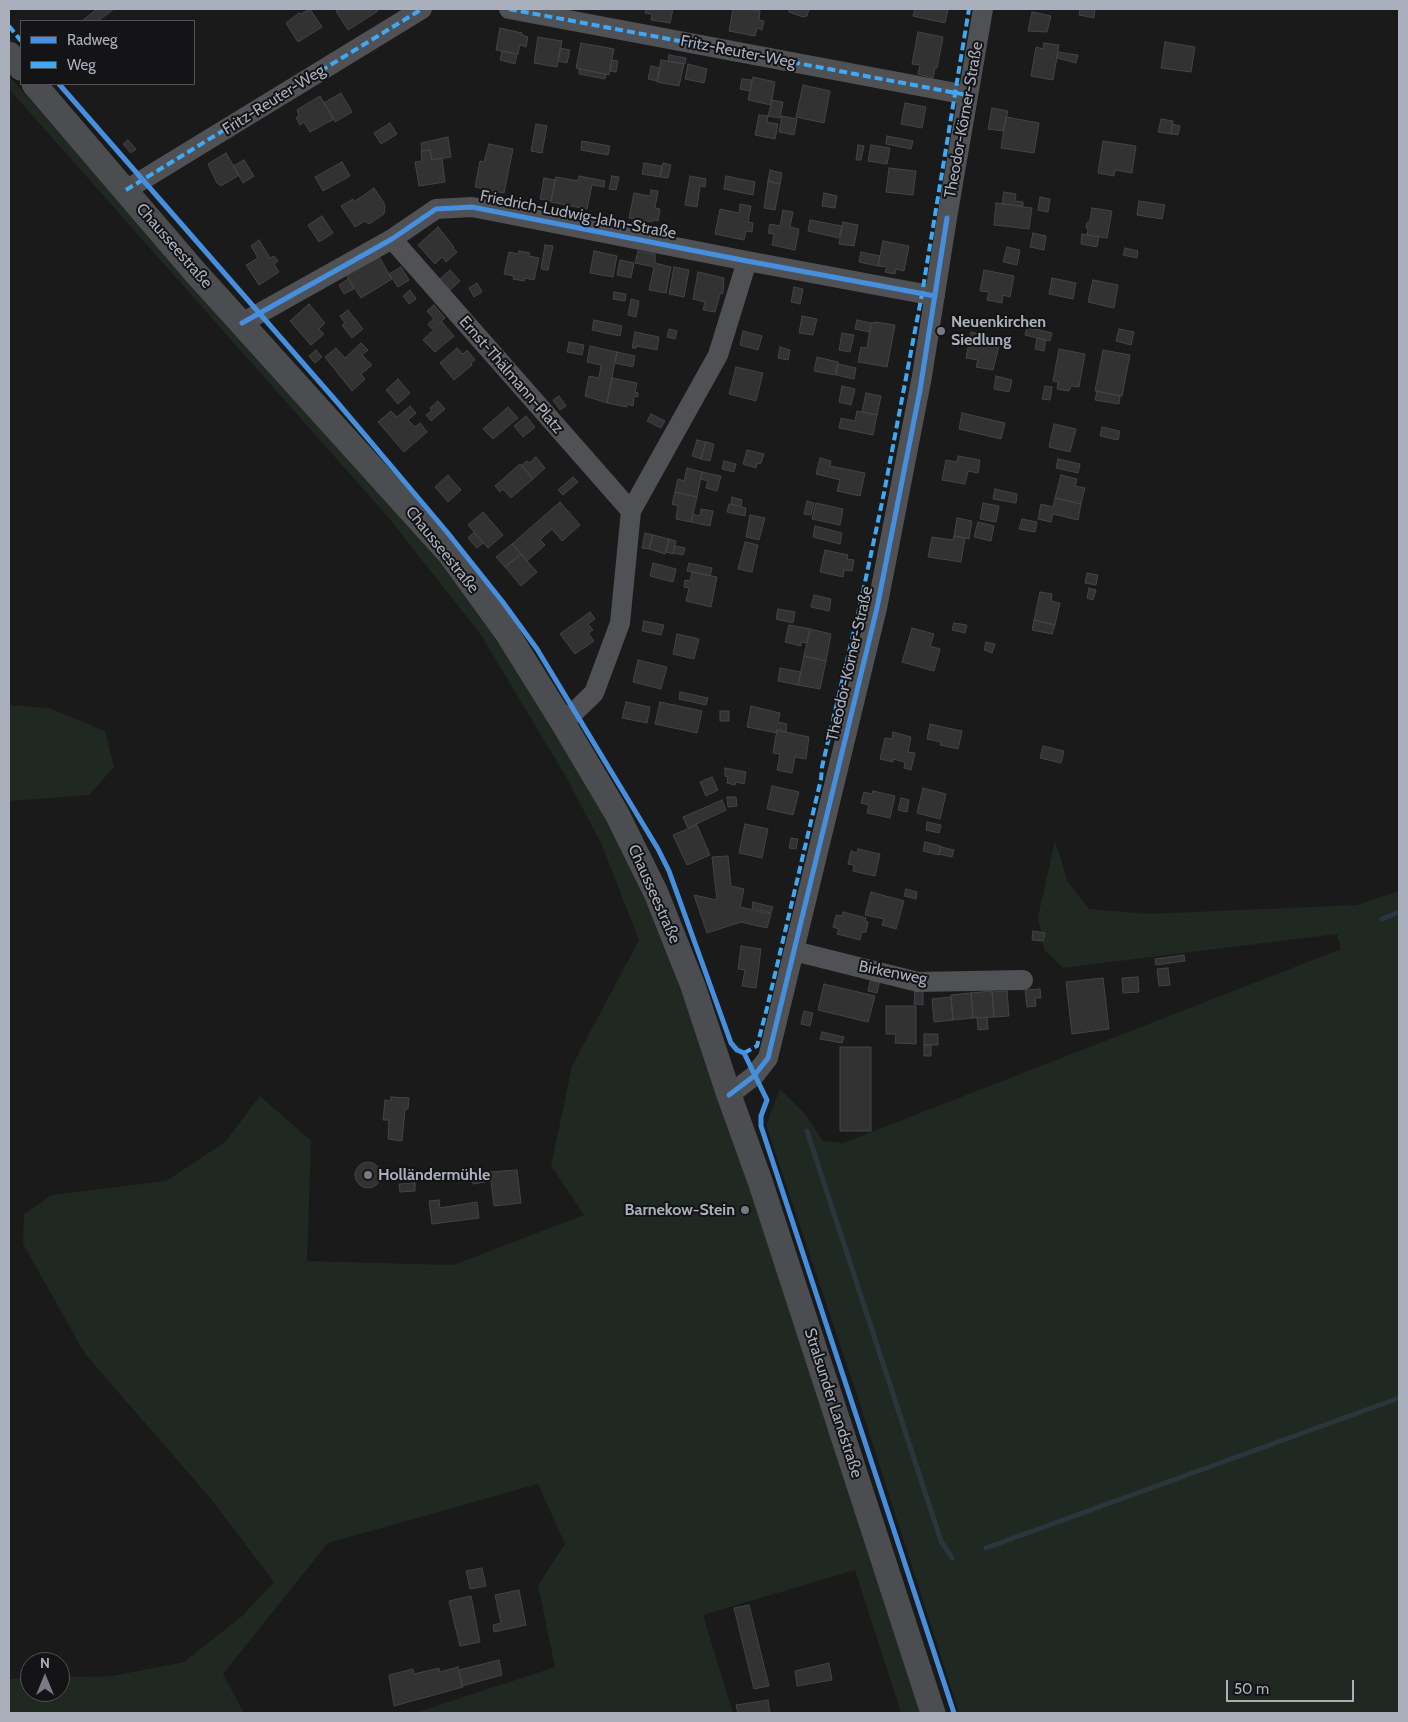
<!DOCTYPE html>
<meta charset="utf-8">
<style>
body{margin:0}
#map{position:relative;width:1408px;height:1722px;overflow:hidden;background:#1a1a1a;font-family:Cabin,sans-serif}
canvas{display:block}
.frame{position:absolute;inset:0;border:10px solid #aaafbc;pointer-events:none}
.legend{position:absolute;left:20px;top:20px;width:175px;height:65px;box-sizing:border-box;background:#141416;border:1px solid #505258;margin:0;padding:6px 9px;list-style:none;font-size:15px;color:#aaafbc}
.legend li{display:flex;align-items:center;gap:10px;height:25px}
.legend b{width:25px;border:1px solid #505258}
.north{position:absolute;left:20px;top:1652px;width:50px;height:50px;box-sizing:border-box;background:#141416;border:1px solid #505258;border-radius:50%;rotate:0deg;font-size:14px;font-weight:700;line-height:20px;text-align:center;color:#aaafbc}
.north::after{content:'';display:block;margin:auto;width:18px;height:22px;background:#787b83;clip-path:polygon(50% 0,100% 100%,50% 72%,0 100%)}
.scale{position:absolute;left:1226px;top:1680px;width:128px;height:22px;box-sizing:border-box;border:2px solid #aaafbc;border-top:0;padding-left:6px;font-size:15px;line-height:18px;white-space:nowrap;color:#aaafbc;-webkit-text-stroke:4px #141416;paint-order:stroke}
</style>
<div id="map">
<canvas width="1408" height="1722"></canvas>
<div class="frame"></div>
<ul class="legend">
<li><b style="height:6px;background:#468fdf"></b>Radweg</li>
<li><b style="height:6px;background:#3fa9f5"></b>Weg</li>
</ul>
<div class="north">N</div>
<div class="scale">50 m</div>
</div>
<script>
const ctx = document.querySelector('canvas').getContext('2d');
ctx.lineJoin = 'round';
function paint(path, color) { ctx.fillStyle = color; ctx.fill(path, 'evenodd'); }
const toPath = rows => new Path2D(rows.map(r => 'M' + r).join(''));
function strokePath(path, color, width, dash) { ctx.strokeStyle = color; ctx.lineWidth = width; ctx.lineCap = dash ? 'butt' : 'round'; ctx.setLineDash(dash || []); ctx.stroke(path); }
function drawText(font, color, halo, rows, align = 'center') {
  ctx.font = font + ' Cabin,sans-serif'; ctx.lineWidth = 4; ctx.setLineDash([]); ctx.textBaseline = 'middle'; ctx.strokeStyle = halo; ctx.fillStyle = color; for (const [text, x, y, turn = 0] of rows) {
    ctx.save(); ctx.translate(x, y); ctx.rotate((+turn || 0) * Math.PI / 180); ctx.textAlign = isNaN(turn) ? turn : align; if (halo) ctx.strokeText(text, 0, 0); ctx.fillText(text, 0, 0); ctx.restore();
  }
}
paint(toPath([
 [9,76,117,199,373,481,440,561,497,639,553,727,606,819,645,898,682,988,737,1146,924,1713,901,1713,855,1570,703,1615,733,1713,415,1713,555,1667,538,1585,565,1544,538,1484,328,1543,223,1674,244,1713,9,1713,9,1679,30,1678,30,1692,60,1692,60,1677,112,1676,184,1662,242,1616,274,1582,212,1500,85,1354,23,1244,24,1214,52,1195,166,1181,225,1142,260,1096,311,1141,307,1261,453,1265,584,1215,551,1166,572,1066,639,940,601,843,565,775,481,635,388,517,9,89],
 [9,705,49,708,105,731,114,767,89,795,9,801],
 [1055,841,1068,882,1089,909,1147,914,1357,905,1399,891,1399,1713,959,1713,857,1395,766,1125,780,1089,806,1115,823,1141,843,1143,1341,949,1337,934,1063,968,1044,949,1038,917]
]), '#1f2821');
strokePath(toPath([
 [1382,919,1399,912],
 [807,1131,941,1541,952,1558],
 [986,1548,1399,1398]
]), '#2b353d', 5);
const building = toPath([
 [97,9,114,9,98,21,82,21,97,9],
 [310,9,322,27,298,42,286,23,299,13,301,14,310,9],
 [341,9,376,9,378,11,348,30,336,11,341,9],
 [646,9,673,9,670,23,651,20,652,14,645,13,646,9],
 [733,9,749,9,760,11,759,20,764,21,762,30,757,28,755,36,729,31,733,9],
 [789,9,809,9,807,16,803,17,789,12,789,9],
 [915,9,948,9,945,23,913,16,915,9],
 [1080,9,1095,9,1094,18,1079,15,1080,9],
 [1032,12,1051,16,1047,32,1028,31,1032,12],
 [500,28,522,33,522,35,528,37,526,47,520,45,518,54,496,50,500,28],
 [918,32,943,37,937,68,935,68,933,78,918,74,920,65,912,64,918,32],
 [538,37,562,41,557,67,534,63,538,37],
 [1165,42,1195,47,1191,72,1161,68,1165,42],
 [581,43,614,49,609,75,576,68,581,43],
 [1044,43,1059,45,1053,80,1031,76,1036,47,1043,49,1044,43],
 [560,48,570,50,567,63,558,61,560,48],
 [502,51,517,54,515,64,500,60,502,51],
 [1058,52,1078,55,1076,63,1057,58,1058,52],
 [669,55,686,58,685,64,668,61,669,55],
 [612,60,618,61,616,72,610,71,612,60],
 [661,60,684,64,679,86,657,82,661,60],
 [688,64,707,69,704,83,685,79,688,64],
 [651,66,660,68,657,81,648,79,651,66],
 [579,69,606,74,605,79,579,74,579,69],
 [753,77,775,82,771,105,748,100,753,77],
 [742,79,752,80,750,91,740,89,742,79],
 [803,85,830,91,824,123,796,117,803,85],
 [341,93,352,112,335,122,324,103,341,93],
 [320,96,334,119,310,132,304,122,300,125,296,118,299,115,297,110,320,96],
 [772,100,783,102,780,118,768,116,772,100],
 [905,103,926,107,922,128,901,124,905,103],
 [992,108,1008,111,1003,131,988,129,992,108],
 [759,115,768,116,767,122,778,124,775,139,755,135,759,115],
 [782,116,797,119,794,135,779,132,782,116],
 [1006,117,1039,123,1034,153,1001,148,1006,117],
 [1161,119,1173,121,1171,134,1158,132,1161,119],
 [390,123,397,134,381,144,374,133,390,123],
 [536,124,547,126,542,153,531,151,536,124],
 [1172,124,1180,126,1178,135,1171,134,1172,124],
 [887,136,913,141,911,149,886,144,887,136],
 [448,137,451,157,432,160,430,150,422,151,421,143,448,137],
 [128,140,136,149,131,153,123,144,128,140],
 [582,141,610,146,608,155,581,150,582,141],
 [1103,141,1136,146,1132,173,1115,170,1114,176,1098,173,1103,141],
 [489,144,513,149,504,193,475,187,480,161,484,162,489,144],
 [858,145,864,146,861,160,856,160,858,145],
 [871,145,890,148,887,164,868,161,871,145],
 [430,150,432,160,442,158,445,182,419,186,415,162,422,161,421,151,430,150],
 [226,153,239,175,221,186,217,183,208,164,226,153],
 [244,160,254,176,243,183,233,166,244,160],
 [342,162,350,176,323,191,315,177,342,162],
 [644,163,662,166,660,177,642,174,644,163],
 [663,163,671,165,668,178,660,177,663,163],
 [889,168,916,171,913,195,886,192,889,168],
 [770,170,782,173,780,184,768,181,770,170],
 [579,176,605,181,604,187,592,185,587,209,551,202,556,177,578,181,579,176],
 [612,176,619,177,616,190,609,189,612,176],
 [690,176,706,179,705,187,700,186,697,207,685,205,690,176],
 [726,176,755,182,753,195,724,189,726,176],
 [544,178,555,180,551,201,540,199,544,178],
 [768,181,780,184,775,210,764,208,768,181],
 [374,188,384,203,385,207,384,214,369,224,365,221,355,227,341,206,353,199,354,202,374,188],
 [651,190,658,191,655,208,660,209,658,221,653,220,652,222,629,218,634,193,650,196,651,190],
 [1004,192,1016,194,1015,201,1023,202,1023,206,1002,204,1004,192],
 [824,193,837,196,835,208,822,206,824,193],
 [1040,197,1050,199,1048,212,1038,210,1040,197],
 [1139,201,1165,205,1162,219,1137,215,1139,201],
 [996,203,1032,208,1029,229,994,225,996,203],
 [740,204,751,206,748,222,753,223,752,232,746,231,744,240,715,234,720,209,739,213,740,204],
 [1092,208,1112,211,1107,238,1087,235,1088,230,1086,227,1087,223,1090,221,1092,208],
 [783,210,793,212,790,227,799,229,795,250,772,245,774,234,768,233,770,224,780,226,783,210],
 [322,216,333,233,319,242,308,225,322,216],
 [810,220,842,226,839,238,808,231,810,220],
 [843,222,858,225,854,246,839,244,843,222],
 [438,227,454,247,453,248,457,252,446,262,442,257,435,264,418,245,438,227],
 [1033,233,1046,236,1044,250,1030,247,1033,233],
 [1082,234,1099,237,1097,247,1081,244,1082,234],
 [259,240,270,258,274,256,278,261,274,264,279,272,259,285,246,265,258,258,251,246,259,240],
 [883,241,909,246,904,271,896,269,895,274,885,272,887,267,878,266,883,241],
 [545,245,553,246,548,270,541,269,545,245],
 [1007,247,1020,250,1017,265,1003,262,1007,247],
 [1125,248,1138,251,1137,258,1123,255,1125,248],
 [519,251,530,253,529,256,539,258,534,280,525,278,524,281,513,279,514,276,504,274,509,252,518,254,519,251],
 [594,251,617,256,613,277,590,273,594,251],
 [638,251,655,254,655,263,671,267,666,293,649,290,654,267,635,263,638,251],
 [861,252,880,256,878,266,859,262,861,252],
 [377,253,392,279,361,298,345,273,377,253],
 [620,260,634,263,631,278,617,275,620,260],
 [401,267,409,280,398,287,389,274,401,267],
 [674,267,689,270,684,297,669,294,674,267],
 [450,270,460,281,446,294,439,280,450,270],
 [984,270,1014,276,1010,297,1003,295,1002,303,987,300,989,292,980,291,984,270],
 [698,272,724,278,723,293,720,294,715,312,703,310,705,302,693,299,698,272],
 [1052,278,1076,283,1073,299,1049,294,1052,278],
 [348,279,354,289,344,294,339,285,348,279],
 [1093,280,1118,285,1114,308,1088,302,1093,280],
 [477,283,482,292,474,297,469,288,477,283],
 [794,287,803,289,800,304,791,302,794,287],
 [410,290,416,299,409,304,403,296,410,290],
 [614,292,626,294,625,301,613,299,614,292],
 [631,299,639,301,636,317,628,315,631,299],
 [309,304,325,323,319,329,324,334,311,345,290,321,309,304],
 [434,305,445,318,432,329,428,324,434,319,427,311,434,305],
 [348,310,363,329,352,338,342,325,345,323,340,316,348,310],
 [802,316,817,319,813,335,799,333,802,316],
 [594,320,622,326,620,336,592,330,594,320],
 [857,320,871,323,870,332,855,329,857,320],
 [442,322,454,336,435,352,423,340,442,322],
 [875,322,895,325,887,367,858,362,861,347,867,348,871,323,875,323,875,322],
 [1027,327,1052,333,1050,341,1025,335,1027,327],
 [669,329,677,331,675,339,667,337,669,329],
 [1119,329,1134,332,1131,345,1116,341,1119,329],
 [743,331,762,336,758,350,740,345,743,331],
 [635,332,659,337,657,350,637,346,636,348,632,348,635,332],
 [971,332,1001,338,993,370,976,367,978,360,966,358,971,332],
 [842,333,854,335,850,352,839,350,842,333],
 [1037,338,1046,340,1044,351,1035,349,1037,338],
 [569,342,584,345,582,355,567,352,569,342],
 [361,343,368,350,362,355,372,365,361,374,365,379,352,391,325,357,336,348,345,358,361,343],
 [590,346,617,352,607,403,585,396,589,376,599,378,601,365,587,362,590,346],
 [780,347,790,350,788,360,778,358,780,347],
 [457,348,463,354,467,350,475,360,471,363,472,365,454,380,440,363,457,348],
 [1059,349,1085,354,1079,387,1071,386,1069,391,1057,389,1058,382,1053,381,1059,349],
 [316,350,322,357,315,363,309,356,316,350],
 [1103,350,1130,355,1122,396,1095,391,1103,350],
 [617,352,635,356,633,367,615,363,617,352],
 [817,357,838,362,835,375,814,371,817,357],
 [838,364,856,368,854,379,836,375,838,364],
 [736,367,763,373,756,401,729,394,736,367],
 [996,376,1012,380,1009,392,994,389,996,376],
 [612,378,637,383,635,392,638,393,638,397,634,396,633,406,627,404,627,407,607,403,612,378],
 [398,379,410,393,398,404,386,390,398,379],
 [842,386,855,389,851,405,839,402,842,386],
 [1045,386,1052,387,1050,400,1042,399,1045,386],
 [1097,391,1120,396,1119,404,1095,400,1097,391],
 [866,393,881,396,877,415,862,412,866,393],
 [559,396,566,406,560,410,553,400,559,396],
 [438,401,445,409,431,421,426,415,432,410,430,408,438,401],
 [410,406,416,413,408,420,415,427,420,423,427,432,404,452,378,422,391,411,397,417,410,406],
 [508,407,518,418,493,439,483,429,508,407],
 [857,411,877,415,873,435,839,428,841,418,855,421,857,411],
 [962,413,1005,423,1001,439,959,429,962,413],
 [651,414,665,421,661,428,647,421,651,414],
 [526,416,535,427,523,437,514,426,526,416],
 [1054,424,1076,429,1070,452,1049,447,1054,424],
 [1102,427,1120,431,1118,440,1100,436,1102,427],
 [697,440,706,442,701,459,692,456,697,440],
 [706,442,714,444,710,461,701,459,706,442],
 [747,450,764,454,761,463,757,464,756,468,743,464,747,450],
 [958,456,980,460,978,473,968,471,965,484,942,480,946,460,957,462,958,456],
 [536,457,545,468,533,479,522,465,527,461,529,463,536,457],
 [820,458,831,461,830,466,865,473,860,496,837,491,840,480,816,474,820,458],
 [1058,459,1080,464,1078,473,1056,468,1058,459],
 [724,461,736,464,734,472,722,469,724,461],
 [520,464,533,479,511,498,503,489,500,492,495,486,520,464],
 [687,468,702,472,697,497,675,492,678,479,684,481,687,468],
 [702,472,721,476,717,491,706,488,708,481,701,479,702,472],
 [448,475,461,490,448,502,435,487,448,475],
 [1061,475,1077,479,1075,486,1085,488,1081,504,1055,498,1061,475],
 [573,477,578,482,563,495,558,490,573,477],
 [995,489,1017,494,1016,503,993,499,995,489],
 [675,492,697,497,691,522,676,519,678,506,672,504,675,492],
 [732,497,742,500,741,507,731,504,732,497],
 [1055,498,1081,504,1078,520,1053,514,1051,522,1038,519,1041,504,1053,507,1055,498],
 [807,501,814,503,811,515,804,514,807,501],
 [560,502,580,525,562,541,552,529,540,540,545,545,527,561,512,544,560,502],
 [816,503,843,509,840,525,812,519,816,503],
 [983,503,999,506,996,522,980,519,983,503],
 [729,504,746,508,745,516,727,512,729,504],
 [701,509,713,511,710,526,691,522,693,514,700,516,701,509],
 [483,512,503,535,488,548,468,525,483,512],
 [750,515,765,518,759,540,746,537,750,515],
 [957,518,972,521,969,539,954,536,957,518],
 [1022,519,1037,522,1035,532,1019,529,1022,519],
 [978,522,994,526,991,541,974,537,978,522],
 [815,526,842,533,840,544,813,537,815,526],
 [474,532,483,543,477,548,468,538,474,532],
 [645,533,653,535,649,549,642,548,645,533],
 [653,535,669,539,665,554,649,549,653,535],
 [954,536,965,538,961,562,928,557,932,537,953,540,954,536],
 [669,539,676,541,673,554,666,552,669,539],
 [745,542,758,545,752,572,738,569,745,542],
 [512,544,521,554,505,567,496,557,512,544],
 [675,546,685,548,683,555,673,553,675,546],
 [825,550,848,555,847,559,854,560,852,571,844,570,843,577,820,572,825,550],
 [521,554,537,572,521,586,505,567,521,554],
 [653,563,676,569,673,582,650,576,653,563],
 [689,563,712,568,710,576,687,571,689,563],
 [692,572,717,577,711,607,686,601,689,588,684,587,685,580,690,581,692,572],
 [1087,573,1098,575,1096,585,1085,583,1087,573],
 [1089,588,1096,590,1093,600,1087,598,1089,588],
 [1040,592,1052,594,1051,601,1060,603,1055,625,1034,620,1040,592],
 [814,595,831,599,829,611,811,607,814,595],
 [778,609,795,612,793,623,776,619,778,609],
 [590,612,595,619,588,624,593,630,588,633,594,641,575,654,560,634,590,612],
 [1034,620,1055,625,1052,634,1032,630,1034,620],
 [644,621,664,625,661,635,642,631,644,621],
 [954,623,967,625,965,633,952,630,954,623],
 [789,625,810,629,807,643,801,642,801,646,785,642,789,625],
 [912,628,934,634,930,646,940,649,934,671,902,662,912,628],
 [810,629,831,634,826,661,804,656,810,629],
 [677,634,699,639,694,659,673,654,677,634],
 [986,642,995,644,992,653,984,650,986,642],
 [804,656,826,661,820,689,798,685,804,656],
 [638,660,667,667,661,689,633,682,638,660],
 [780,668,801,672,798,685,778,681,780,668],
 [680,692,708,698,706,705,679,699,680,692],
 [626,702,650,707,647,723,622,718,626,702],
 [660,702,702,711,697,733,655,724,660,702],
 [751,706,780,713,778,722,787,724,786,732,777,730,777,733,747,727,751,706],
 [720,711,729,711,729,721,720,721,720,711],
 [930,724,962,731,958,749,940,745,941,742,927,739,930,724],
 [777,730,809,737,806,759,795,757,792,773,777,770,780,754,773,753,777,730],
 [893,732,911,737,908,752,915,753,911,770,904,768,905,762,893,759,893,762,880,759,885,738,892,739,893,732],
 [1043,746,1064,751,1061,763,1040,758,1043,746],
 [725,768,746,772,744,784,736,782,735,785,727,783,728,777,725,776,725,768],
 [712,777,718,790,706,796,700,782,712,777],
 [772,786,799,792,793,815,767,809,772,786],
 [923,788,946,794,940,819,917,813,923,788],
 [873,791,895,796,890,818,867,813,869,805,861,803,864,792,872,794,873,791],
 [727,797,736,797,737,806,728,807,727,797],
 [901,798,909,800,907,812,898,810,901,798],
 [722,800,726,810,688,828,683,817,722,800],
 [927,822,941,825,939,833,926,830,927,822],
 [745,824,768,829,762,858,739,853,745,824],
 [697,825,710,855,687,865,673,835,697,825],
 [791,838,798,839,796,849,789,848,791,838],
 [925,842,941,846,939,855,923,851,925,842],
 [941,847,954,850,952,857,939,854,941,847],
 [858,849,880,854,875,876,853,871,854,865,848,864,851,851,857,853,858,849],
 [728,856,731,886,744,889,740,907,771,914,767,928,741,922,707,933,694,895,717,900,712,857,728,856],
 [906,889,917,892,916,899,904,896,906,889],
 [871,892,904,901,896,929,882,925,884,919,865,915,871,892],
 [753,902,773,907,771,913,752,908,753,902],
 [843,912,866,918,865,921,868,922,866,932,862,932,860,940,837,934,839,929,833,927,836,915,842,916,843,912],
 [1033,931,1045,933,1043,941,1032,940,1033,931],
 [741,946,761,949,756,988,742,986,745,970,738,969,741,946],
 [1184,955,1185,961,1156,965,1155,959,1184,955],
 [1168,968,1170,985,1159,986,1157,969,1168,968],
 [871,977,880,979,877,993,868,991,871,977],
 [1138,977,1139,992,1123,993,1122,978,1138,977],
 [1103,978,1109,1029,1072,1034,1066,982,1103,978],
 [824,984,875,996,868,1022,818,1010,824,984],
 [915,989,923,989,923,1005,914,1004,915,989],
 [1040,989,1041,998,1035,998,1036,1006,1027,1007,1025,990,1040,989],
 [992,991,994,1017,973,1018,971,993,992,991],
 [1007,991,1009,1016,994,1017,992,992,1007,991],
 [971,993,973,1018,953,1020,951,995,971,993],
 [951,997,953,1020,934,1022,932,999,951,997],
 [886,1006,916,1006,916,1044,895,1043,896,1034,886,1034,886,1006],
 [804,1011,813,1013,810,1026,801,1024,804,1011],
 [987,1017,988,1029,978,1030,977,1018,987,1017],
 [822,1032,844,1037,842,1043,820,1039,822,1032],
 [924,1034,938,1034,938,1045,924,1045,924,1034],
 [924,1045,931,1045,931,1056,924,1056,924,1045],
 [840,1047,871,1047,871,1131,840,1131,840,1047],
 [391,1097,409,1098,408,1109,405,1109,402,1141,388,1139,389,1120,383,1120,385,1100,391,1101,391,1097],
 '355 1175a13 13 0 1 1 26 0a13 13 0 1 1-26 0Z',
 [517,1170,521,1203,494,1206,490,1172,517,1170],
 [490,1172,491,1181,473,1184,472,1175,490,1172],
 [415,1183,415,1191,400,1192,399,1184,415,1183],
 [439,1200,440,1208,477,1202,479,1218,432,1224,429,1201,439,1200],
 [482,1568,486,1586,470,1589,466,1571,482,1568],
 [519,1590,526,1625,494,1632,493,1625,501,1623,495,1595,519,1590],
 [471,1596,480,1642,460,1646,449,1601,471,1596],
 [749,1605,769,1686,754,1689,734,1608,749,1605],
 [499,1660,502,1675,462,1686,459,1670,499,1660],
 [829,1663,832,1680,797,1686,795,1671,829,1663],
 [458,1667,463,1687,394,1706,389,1675,413,1669,414,1674,439,1668,440,1672,458,1667],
 [768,1700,770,1713,738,1713,736,1705,768,1700]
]);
paint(building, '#323233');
strokePath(building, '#434446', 1);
strokePath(toPath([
 [509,9,967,95],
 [126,190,422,9],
 [392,239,631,511],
 [242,323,392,239,436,209,472,207,747,261,935,296],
 [563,723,594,693,620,623,631,511,718,355,747,261],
 [794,951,918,982,1023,980],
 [729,1095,754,1076,768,1058,877,608,922,376,947,218,983,9]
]), '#505154', 20);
strokePath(toPath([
 [9,54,21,68],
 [34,84,195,272,449,553,507,633,563,723,617,814,656,893,693,986,729,1095,760,1181,933,1713]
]), '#4c4d50', 25);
strokePath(toPath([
 [509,9,967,95],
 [9,26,21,41],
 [126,190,422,9],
 [744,1053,757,1046,767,1008,821,779,822,767,861,601,884,493,922,294,969,9]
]), '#3fa9f5', 4, [8, 4]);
strokePath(toPath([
 [59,84,337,402,447,532,502,601,537,649,658,849,669,871,731,1043,737,1050,744,1053,767,1100,761,1116,761,1126,954,1713],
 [242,323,392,239,436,209,472,207,747,261,935,296],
 [729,1095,754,1076,768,1058,877,608,920,390,947,218]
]), '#468fdf', 5);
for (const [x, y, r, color] of [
 [941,331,5,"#787b83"],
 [368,1175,5,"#787b83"],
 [745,1210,5,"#787b83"]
]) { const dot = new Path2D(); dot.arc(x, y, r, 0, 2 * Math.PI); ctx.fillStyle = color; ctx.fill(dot); strokePath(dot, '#141416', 2); }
drawText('16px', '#aaafbc', '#141416', [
 ["Fritz-Reuter-Weg",738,52,11],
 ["Fritz-Reuter-Weg",274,100,-32],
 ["Theodor-Körner-Straße",964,120,-80],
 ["Friedrich-Ludwig-Jahn-Straße",578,215,11],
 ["Chausseestraße",174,246,49],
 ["Ernst-Thälmann-Platz",511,375,49],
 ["Chausseestraße",442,550,51],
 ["Theodor-Körner-Straße",850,664,-77],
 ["Chausseestraße",654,894,66],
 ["Birkenweg",893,973,11],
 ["Stralsunder Landstraße",833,1403,72]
]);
drawText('bold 16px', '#aaafbc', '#141416', [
 ["Neuenkirchen",951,322],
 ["Siedlung",951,340],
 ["Holländermühle",378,1175],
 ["Barnekow-Stein",735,1210,"right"]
], 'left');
</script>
